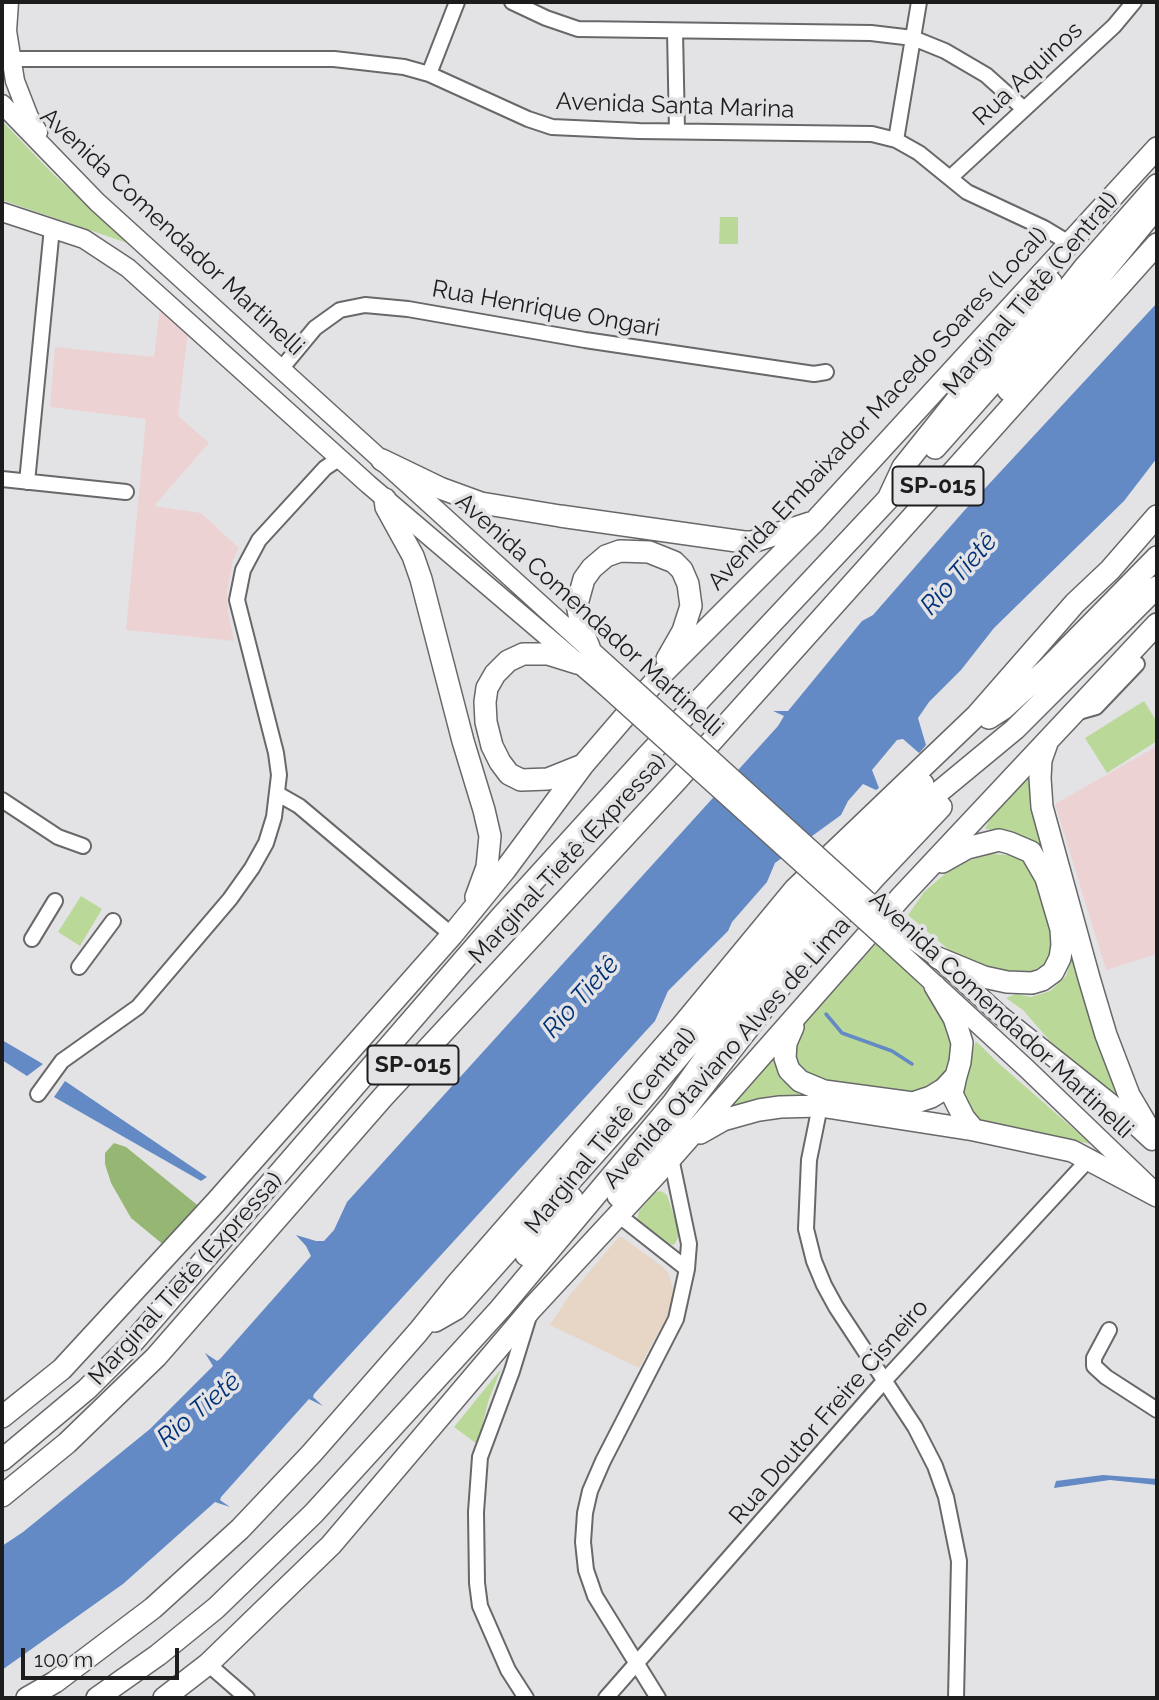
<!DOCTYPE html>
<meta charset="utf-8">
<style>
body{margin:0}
#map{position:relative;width:1159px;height:1700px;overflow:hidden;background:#e3e3e5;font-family:Raleway,sans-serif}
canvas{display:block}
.frame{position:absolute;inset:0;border:4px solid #1d1d1e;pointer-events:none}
.scale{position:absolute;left:21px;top:1648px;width:158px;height:32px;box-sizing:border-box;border:4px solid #1d1d1e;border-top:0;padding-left:9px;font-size:21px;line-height:24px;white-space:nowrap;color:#1d1d1e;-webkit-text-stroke:5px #e3e3e5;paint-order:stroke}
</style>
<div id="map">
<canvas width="1159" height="1700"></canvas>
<div class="frame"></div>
<div class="scale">100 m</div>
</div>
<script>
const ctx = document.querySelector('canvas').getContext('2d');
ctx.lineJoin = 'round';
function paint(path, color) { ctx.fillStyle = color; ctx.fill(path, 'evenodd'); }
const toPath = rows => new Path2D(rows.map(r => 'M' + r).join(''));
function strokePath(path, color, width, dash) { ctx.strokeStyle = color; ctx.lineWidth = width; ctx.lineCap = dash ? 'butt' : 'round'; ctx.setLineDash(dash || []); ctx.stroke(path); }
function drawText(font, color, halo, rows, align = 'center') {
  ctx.font = font + ' Raleway,sans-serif'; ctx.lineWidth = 7; ctx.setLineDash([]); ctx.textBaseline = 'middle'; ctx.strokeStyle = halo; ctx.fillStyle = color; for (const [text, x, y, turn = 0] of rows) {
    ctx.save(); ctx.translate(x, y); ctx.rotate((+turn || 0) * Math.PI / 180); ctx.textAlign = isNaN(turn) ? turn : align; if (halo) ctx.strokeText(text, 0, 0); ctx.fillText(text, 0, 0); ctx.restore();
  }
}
paint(toPath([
 [619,1237,622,1237,663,1267,668,1273,673,1288,672,1304,669,1313,639,1368,550,1325,569,1296]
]), '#e7d6c5');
paint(toPath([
 [160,308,188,332,178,416,209,443,154,506,201,513,239,548,233,560,227,592,228,612,234,641,126,630,146,419,50,407,55,347,154,357],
 [1157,746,1157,954,1106,970,1055,804]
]), '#edd2d4');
paint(toPath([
 [2,121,54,175,130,244,2,200],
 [720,217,738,217,738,244,719,244],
 [1144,701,1157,722,1157,741,1107,773,1085,738],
 [1037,764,1124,1097,1119,1100,1062,1055,1023,1010,1006,998,1016,994,1031,997,1050,991,1066,976,1072,958,1069,942,1030,840,1009,831,985,829,993,812,1021,785],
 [990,854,1012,855,1019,858,1027,863,1035,875,1052,937,1052,948,1044,964,1031,972,988,970,949,950,908,915,924,892,946,873,961,863],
 [81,896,102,909,80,946,58,932],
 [877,943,935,1000,945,1016,954,1047,949,1063,940,1079,922,1088,909,1091,817,1079,808,1076,797,1062,793,1050,801,1026],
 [977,1042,996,1061,1091,1144,977,1122,962,1108,964,1091,975,1043],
 [774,1056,781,1080,799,1091,799,1095,769,1096,731,1108,729,1106],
 [661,1191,667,1195,680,1234,674,1245,666,1243,637,1219,639,1211,656,1192],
 [501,1369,489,1399,477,1444,454,1427]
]), '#bad999');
paint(toPath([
 [114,1143,126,1147,201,1208,165,1246,131,1218,111,1183,105,1164,105,1153]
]), '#96b773');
paint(toPath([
 [1157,303,1157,458,1124,501,994,628,961,670,929,702,918,718,926,745,922,750,919,753,903,739,897,740,872,770,879,788,876,790,863,784,848,801,841,815,775,863,767,882,732,922,728,931,668,991,655,1021,314,1394,313,1397,323,1406,309,1399,221,1497,220,1500,230,1507,215,1502,123,1584,2,1670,2,1546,23,1532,150,1429,213,1366,205,1353,217,1361,220,1359,311,1256,306,1246,296,1235,316,1241,324,1241,334,1230,347,1202,778,726,784,716,773,711,788,711,862,621,873,615,963,512],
 [2,1040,43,1064,27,1076,2,1060],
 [65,1081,207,1177,201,1181,54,1097],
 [1103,1475,1157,1479,1157,1485,1110,1480,1054,1488,1056,1481]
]), '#648ac5');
strokePath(toPath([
 [826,1014,842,1033,892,1051,912,1064]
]), '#648ac5', 3.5);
const minor = toPath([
 [512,2,546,18,578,29,871,33,913,38,945,51,986,75,1024,109],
 [675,31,677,131],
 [10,59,334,59,404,67,429,74,528,119,552,127,639,131,872,134,896,140,919,153,967,192,1044,228,1069,243],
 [429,74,457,2],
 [896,140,919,2],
 [951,177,1114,26,1134,2],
 [281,369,315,328,340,310,365,305,408,309,585,340,814,374,826,372],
 [2,479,126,492],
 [27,482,52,228],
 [1075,713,1096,707,1137,664],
 [278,794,299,806,452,935],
 [2,800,58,837,83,846],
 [32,939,55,901],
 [79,967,113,921],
 [38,1094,62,1061,138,1007,230,899,252,868,266,843,274,817,279,775,276,753,237,600,243,570,259,540,325,468,340,458],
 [820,1106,809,1160,806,1229,814,1261,824,1285,836,1307,915,1427,935,1466,946,1497,959,1561,956,1698],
 [617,1214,687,1269],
 [1109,1330,1094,1358,1094,1366,1106,1377,1157,1410],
 [208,1664,247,1698],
 [526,1698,508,1670,480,1606,477,1583,476,1512,480,1457,512,1371,529,1316],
 [606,1698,885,1380,1089,1159],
 [658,1698,595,1596,586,1570,583,1542,585,1513,590,1491,603,1461,676,1319,687,1269,689,1244,671,1158]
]);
const major = toPath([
 [9,2,7,31,15,81,29,117,38,132],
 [2,104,97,202,615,672],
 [2,212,84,239,128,268,368,484,604,685],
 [902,932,938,958,1000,1015,1112,1104,1152,1141],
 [891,944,1027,1069,1150,1187]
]);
const highway = toPath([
 [1008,390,1037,353,1157,207],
 [935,448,991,385,1084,268,1157,185],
 [382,460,440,488,481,503,560,516,744,542,752,542,810,523],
 [385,499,386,507,413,556,421,579,463,741,484,810,490,836,487,867,476,897],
 [589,647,582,630,577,604,584,579,592,568,606,556,620,551,649,552,674,562,682,570,688,584,691,606,683,631,667,659],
 [577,663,548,654,523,654,508,661,495,674,487,688,485,702,486,722,492,746,500,762,509,774,521,780,548,779,583,765],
 [989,718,1003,709,1047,669,1157,557],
 [1047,743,1041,760,1040,778,1042,807,1089,978,1106,1035,1129,1095,1149,1129,1157,1138],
 [938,958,984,977,1007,982,1032,983,1042,980,1053,972,1060,958,1062,945,1061,929,1046,878,1031,852,1010,843,999,840,967,848,942,862],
 [793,1027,786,1043,785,1058,789,1070,800,1081,824,1091,913,1103,931,1097,944,1089,956,1076,960,1062,962,1043,959,1033,954,1018,935,986],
 [956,1076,952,1094,964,1118,974,1130],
 [700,1133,723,1120,759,1110,780,1107,820,1106,974,1130,1072,1151,1157,1196],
 [618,1196,798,964,874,878,941,807],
 [526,1255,572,1198],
 [435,1321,456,1309,630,1114,704,1027,769,943,809,899,923,784],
 [2,1417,62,1369,216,1202,452,935,505,870,583,765,657,679,815,521,1157,148],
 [2,1460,87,1389,128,1348,500,918,648,755,888,499,903,467,1051,282],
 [2,1496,67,1443,156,1357,383,1097,677,780,1157,244],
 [27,1698,55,1682,153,1608,240,1529,312,1453,418,1332,455,1286,681,1027,795,889,977,715,1075,603,1110,570,1157,516],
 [97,1698,158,1655,216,1608,314,1513,500,1309,673,1103,732,1020,770,971,863,866,898,829,934,796,1015,729,1157,587],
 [164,1698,208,1664,331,1545,532,1308,671,1158,901,897,1157,624]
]);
strokePath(minor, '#68686a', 18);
strokePath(major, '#68686a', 21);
strokePath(highway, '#68686a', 24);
strokePath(minor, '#fff', 14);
strokePath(major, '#fff', 18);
strokePath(highway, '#fff', 21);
const majorBridge = toPath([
 [615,672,902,932],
 [604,685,891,944]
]);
strokePath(majorBridge, '#68686a', 21, []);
strokePath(majorBridge, '#fff', 18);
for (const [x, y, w] of [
 [938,486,91],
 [413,1065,91]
]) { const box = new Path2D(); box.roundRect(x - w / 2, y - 19.5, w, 39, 5); ctx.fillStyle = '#e3e3e5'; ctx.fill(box); strokePath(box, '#1d1d1e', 2); }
drawText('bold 23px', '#1d1d1e', null, [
 ["SP-015",938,486],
 ["SP-015",413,1065]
]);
drawText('24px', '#1d1d1e', '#e3e3e5', [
 ["Rua Aquinos",1028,74,-43],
 ["Avenida Santa Marina",675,106,2],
 ["Avenida Comendador Martinelli",172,232,43],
 ["Marginal Tietê (Central)",1031,294,-50],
 ["Rua Henrique Ongari",546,309,10],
 ["Avenida Embaixador Macedo Soares (Local)",878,409,-47],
 ["Avenida Comendador Martinelli",589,615,42],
 ["Marginal Tietê (Expressa)",568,859,-47],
 ["Avenida Comendador Martinelli",1001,1015,43],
 ["Avenida Otaviano Alves de Lima",727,1053,-48],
 ["Marginal Tietê (Central)",611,1131,-51],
 ["Marginal Tietê (Expressa)",186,1279,-48],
 ["Rua Doutor Freire Cisneiro",829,1412,-49]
]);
drawText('italic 26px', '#003177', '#e3e3e5', [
 ["Rio Tietê",959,574,-48],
 ["Rio Tietê",581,997,-48],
 ["Rio Tietê",199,1410,-40]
]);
</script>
